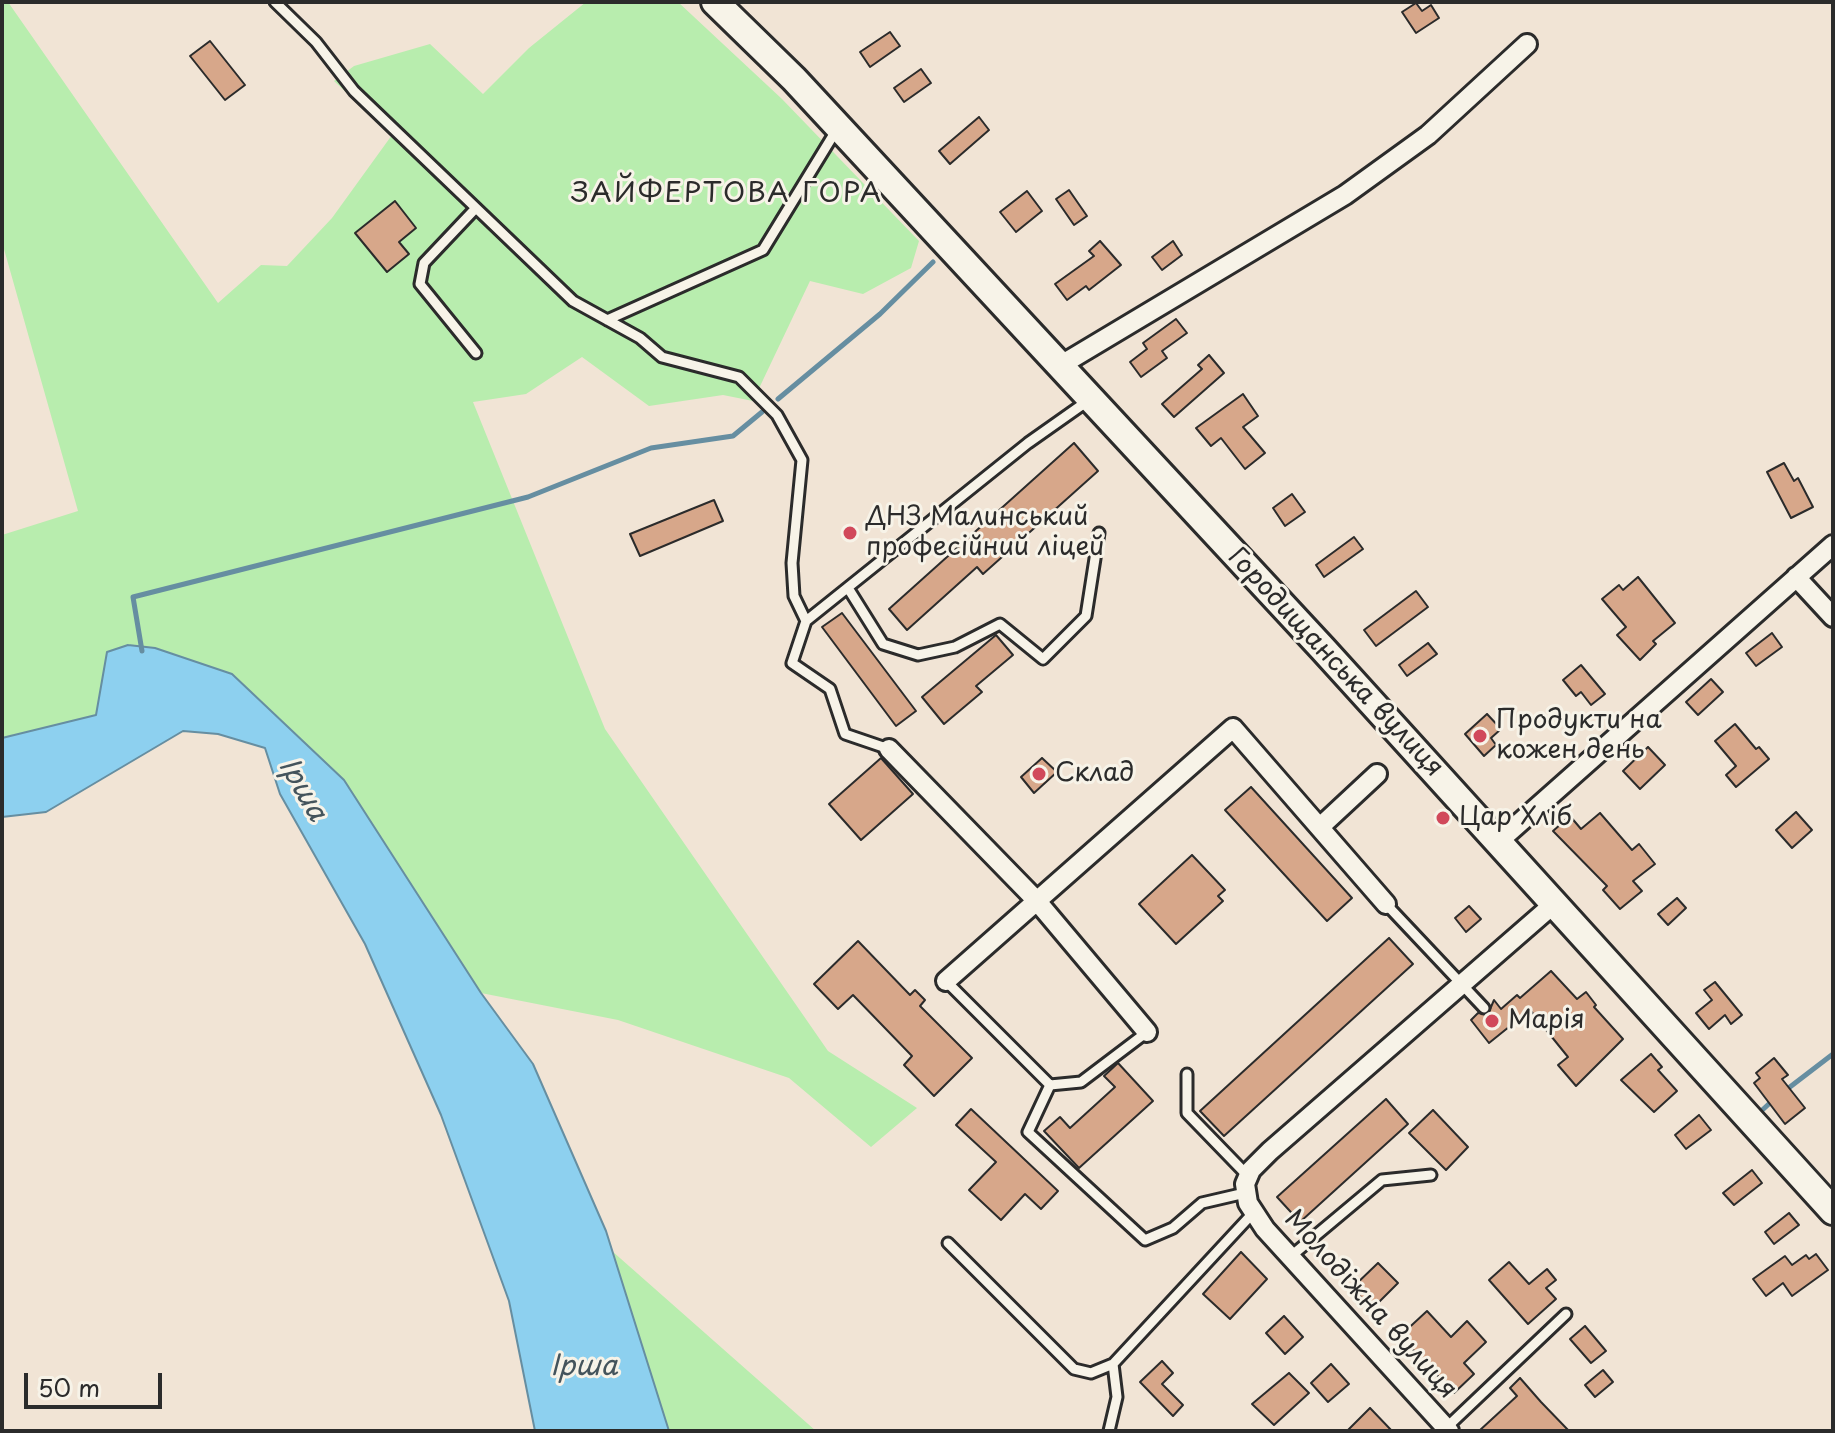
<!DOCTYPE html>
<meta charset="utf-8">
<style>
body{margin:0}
#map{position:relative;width:1835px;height:1433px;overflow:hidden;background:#f1e4d5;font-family:"Playpen Sans",sans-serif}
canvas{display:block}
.frame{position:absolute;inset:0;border:4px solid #2b2b2b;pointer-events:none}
.scale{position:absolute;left:24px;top:1373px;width:138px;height:36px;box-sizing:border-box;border:4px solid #2b2b2b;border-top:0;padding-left:10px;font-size:24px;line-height:28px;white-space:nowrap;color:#2b2b2b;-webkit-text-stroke:6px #f7f3e8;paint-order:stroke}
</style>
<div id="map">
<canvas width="1835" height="1433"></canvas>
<div class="frame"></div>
<div class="scale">50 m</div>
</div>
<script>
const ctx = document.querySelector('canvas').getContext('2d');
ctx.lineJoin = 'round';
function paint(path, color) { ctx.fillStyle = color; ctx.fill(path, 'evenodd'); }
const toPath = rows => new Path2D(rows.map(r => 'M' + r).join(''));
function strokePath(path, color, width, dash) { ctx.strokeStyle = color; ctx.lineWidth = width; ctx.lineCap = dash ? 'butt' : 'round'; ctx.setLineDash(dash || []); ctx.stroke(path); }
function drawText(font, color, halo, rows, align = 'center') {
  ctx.font = font + ' "Playpen Sans",sans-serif'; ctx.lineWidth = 6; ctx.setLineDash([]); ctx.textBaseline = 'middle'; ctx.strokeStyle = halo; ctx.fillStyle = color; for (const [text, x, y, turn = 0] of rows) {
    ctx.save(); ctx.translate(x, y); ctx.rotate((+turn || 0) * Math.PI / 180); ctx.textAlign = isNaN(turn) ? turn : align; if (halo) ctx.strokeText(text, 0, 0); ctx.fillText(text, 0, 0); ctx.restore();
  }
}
paint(toPath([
 [2,2,8,2,218,303,261,265,287,266,332,218,392,135,334,81,354,66,430,44,483,94,529,48,586,2,678,2,782,99,919,241,911,268,863,294,810,281,753,401,723,395,649,406,582,357,526,394,473,402,605,729,828,1051,917,1108,871,1147,789,1078,618,1020,481,993,344,780,232,674,155,648,128,645,107,653,96,715,2,738,2,535,78,511,2,242],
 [612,1251,816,1431,669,1431]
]), '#b8edae');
const water = toPath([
 [128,645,155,648,232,674,344,780,481,993,533,1064,606,1231,669,1431,535,1431,509,1301,441,1115,365,944,280,794,265,748,218,734,183,731,46,812,2,817,2,738,96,715,107,652,128,645]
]);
paint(water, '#8dd0ef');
strokePath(water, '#668ea1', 2);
strokePath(toPath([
 [778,399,880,314,933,262],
 [142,651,133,597,528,497,651,448,733,436,762,412],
 [1786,1090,1833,1054],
 [1757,1115,1772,1101]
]), '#668ea1', 5);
const building = toPath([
 [1416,3,1422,11,1431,5,1439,18,1416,33,1402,12,1416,3],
 [890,32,900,46,870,67,860,52,890,32],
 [210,41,245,85,225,100,190,56,210,41],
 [921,69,931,83,904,102,894,88,921,69],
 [979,117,989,130,950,164,939,151,979,117],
 [1069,190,1087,216,1074,225,1056,199,1069,190],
 [1027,191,1042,211,1016,232,1000,212,1027,191],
 [395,201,416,228,399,242,409,254,387,272,355,233,395,201],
 [1100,241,1121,265,1089,290,1086,286,1067,300,1055,284,1094,256,1089,251,1100,241],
 [1173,241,1182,255,1162,270,1152,257,1173,241],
 [1176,319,1187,333,1162,351,1167,358,1141,377,1130,362,1147,349,1143,343,1176,319],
 [1209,355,1224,373,1174,417,1162,404,1202,369,1198,365,1209,355],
 [1243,394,1258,416,1243,427,1265,453,1245,469,1221,438,1211,446,1196,428,1243,394],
 [1074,443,1098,471,983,574,977,567,907,630,889,609,1074,443],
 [1784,463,1794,481,1798,478,1813,507,1791,518,1767,472,1784,463],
 [1292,494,1305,512,1285,526,1273,508,1292,494],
 [714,500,723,521,640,556,630,534,714,500],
 [1354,537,1363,549,1324,577,1316,565,1354,537],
 [1638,577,1675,623,1653,641,1656,644,1640,660,1617,635,1626,627,1602,599,1619,585,1623,590,1638,577],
 [1416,591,1428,607,1376,646,1364,630,1416,591],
 [842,613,916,711,896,726,822,627,842,613],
 [1772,633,1782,647,1756,666,1746,653,1772,633],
 [996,635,1013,655,976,686,982,692,944,724,922,697,996,635],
 [1428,643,1437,654,1407,676,1399,665,1428,643],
 [1581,665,1605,694,1591,705,1581,692,1576,696,1563,680,1581,665],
 [1711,679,1723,692,1698,715,1686,702,1711,679],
 [1487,714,1501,729,1491,738,1496,745,1484,756,1465,734,1487,714],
 [1735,724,1756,749,1759,747,1769,759,1736,787,1726,775,1736,766,1715,741,1735,724],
 [1648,747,1665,765,1640,789,1623,771,1648,747],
 [881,758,913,794,861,840,829,804,881,758],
 [1042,758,1057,772,1034,793,1021,777,1042,758],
 [1251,787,1352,898,1327,921,1225,810,1251,787],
 [1796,812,1812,830,1792,848,1776,830,1796,812],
 [1600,813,1632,850,1639,844,1655,864,1633,881,1642,891,1620,909,1603,890,1607,886,1553,831,1570,816,1581,829,1600,813],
 [1192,855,1225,890,1218,896,1223,901,1176,944,1139,904,1192,855],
 [1677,898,1686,908,1668,925,1658,914,1677,898],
 [1469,906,1481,919,1466,932,1455,918,1469,906],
 [1389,938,1413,964,1224,1136,1200,1111,1389,938],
 [858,941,910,995,915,990,925,1000,920,1006,972,1058,934,1096,904,1065,912,1056,853,995,838,1009,814,984,858,941],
 [1551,971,1577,999,1586,992,1596,1005,1594,1007,1623,1039,1576,1086,1558,1065,1568,1057,1530,1010,1489,1043,1471,1020,1478,1013,1488,1014,1494,1000,1501,1009,1517,995,1520,998,1551,971],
 [1715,982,1742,1015,1731,1024,1725,1015,1709,1029,1696,1013,1712,1000,1704,990,1715,982],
 [1651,1054,1662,1067,1658,1070,1677,1091,1654,1112,1621,1080,1651,1054],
 [1774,1058,1788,1075,1782,1079,1805,1108,1785,1124,1754,1083,1760,1078,1756,1073,1774,1058],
 [1118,1063,1153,1101,1079,1168,1044,1131,1060,1117,1070,1128,1115,1087,1104,1076,1118,1063],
 [1386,1099,1408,1124,1300,1222,1277,1197,1386,1099],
 [971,1109,1058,1191,1041,1209,1025,1194,1001,1220,969,1190,996,1162,956,1125,971,1109],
 [1433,1110,1468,1147,1446,1170,1409,1133,1433,1110],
 [1699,1115,1711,1130,1686,1149,1675,1135,1699,1115],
 [1752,1170,1762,1183,1734,1205,1723,1193,1752,1170],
 [1789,1213,1799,1225,1774,1244,1765,1232,1789,1213],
 [1241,1252,1267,1279,1230,1319,1203,1294,1241,1252],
 [1816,1254,1828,1270,1792,1296,1783,1283,1766,1296,1753,1279,1785,1256,1792,1265,1806,1255,1809,1259,1816,1254],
 [1509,1262,1529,1284,1547,1269,1556,1280,1546,1288,1556,1299,1528,1324,1489,1280,1509,1262],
 [1378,1263,1398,1283,1372,1309,1352,1288,1378,1263],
 [1427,1311,1451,1337,1467,1321,1486,1342,1464,1363,1474,1374,1454,1393,1400,1336,1427,1311],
 [1284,1316,1303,1337,1285,1354,1266,1333,1284,1316],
 [1585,1326,1606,1351,1591,1363,1570,1339,1585,1326],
 [1162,1361,1173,1373,1162,1384,1183,1405,1173,1416,1140,1382,1162,1361],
 [1331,1364,1349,1384,1328,1402,1311,1383,1331,1364],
 [1603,1370,1613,1382,1595,1397,1585,1385,1603,1370],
 [1289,1373,1309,1393,1274,1425,1252,1404,1289,1373],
 [1520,1378,1541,1402,1569,1431,1479,1431,1517,1396,1510,1388,1520,1378],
 [1370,1408,1392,1431,1347,1431,1370,1408]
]);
paint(building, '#d7a78a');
strokePath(building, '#2b2b2b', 2);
const lane = toPath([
 [275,2,316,42,354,91,573,301,640,338,662,357,739,377,777,415,802,460,792,563,794,596,806,621,1028,443,1089,400],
 [475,209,424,263,420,284,476,353],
 [607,320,763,250,837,129],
 [848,588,883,644,918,655,955,647,1000,624,1043,659,1086,616,1099,533],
 [806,621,792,663,830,689,845,734,889,749],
 [1386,904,1484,1008],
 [946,981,1050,1085,1081,1082,1147,1032],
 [1187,1074,1187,1113,1248,1176],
 [1050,1085,1028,1132,1145,1240,1173,1228,1202,1203,1245,1193],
 [948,1243,1074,1369,1091,1373,1113,1364],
 [1290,1257,1382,1180,1431,1175],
 [1446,1428,1566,1314],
 [1109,1431,1117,1397,1113,1364,1253,1213]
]);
const street = toPath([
 [1061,365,1345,195,1428,135,1527,44],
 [1796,577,1833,617],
 [889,749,1036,900,1147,1032],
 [1320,827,1377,774],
 [1499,841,1833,545],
 [946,981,1233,728,1386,904],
 [1449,1431,1265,1229,1248,1203,1245,1184,1251,1170,1270,1151,1555,903]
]);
const secondary = toPath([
 [715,2,794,79,1323,649,1833,1211]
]);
strokePath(lane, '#2b2b2b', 15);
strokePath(street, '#2b2b2b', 24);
strokePath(secondary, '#2b2b2b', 32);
strokePath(lane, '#f7f3e8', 9);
strokePath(street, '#f7f3e8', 18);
strokePath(secondary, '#f7f3e8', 26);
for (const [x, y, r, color] of [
 [850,533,8,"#d1495b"],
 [1480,736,8,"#d1495b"],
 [1039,774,8,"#d1495b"],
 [1443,818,8,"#d1495b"],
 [1492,1021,8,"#d1495b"]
]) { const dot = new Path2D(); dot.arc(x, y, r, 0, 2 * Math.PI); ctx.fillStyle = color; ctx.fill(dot); strokePath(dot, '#f7f3e8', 3); }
drawText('26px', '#2b2b2b', '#f7f3e8', [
 ["ДНЗ Малинський",866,518],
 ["професійний ліцей",866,548],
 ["Продукти на",1496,721],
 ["кожен день",1496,751],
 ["Склад",1055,774],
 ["Цар Хліб",1459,818],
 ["Марія",1508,1021]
], 'left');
drawText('26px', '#2b2b2b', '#f7f3e8', [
 ["Городищанська вулиця",1335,663,47],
 ["Молодіжна вулиця",1370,1305,48]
]);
ctx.letterSpacing = '2px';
drawText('28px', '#2b2b2b', '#f7f3e8', [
 ["ЗАЙФЕРТОВА ГОРА",727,194]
]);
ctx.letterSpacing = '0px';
drawText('italic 28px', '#44545c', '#f7f3e8', [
 ["Ірша",302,790,60],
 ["Ірша",584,1367]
]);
</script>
